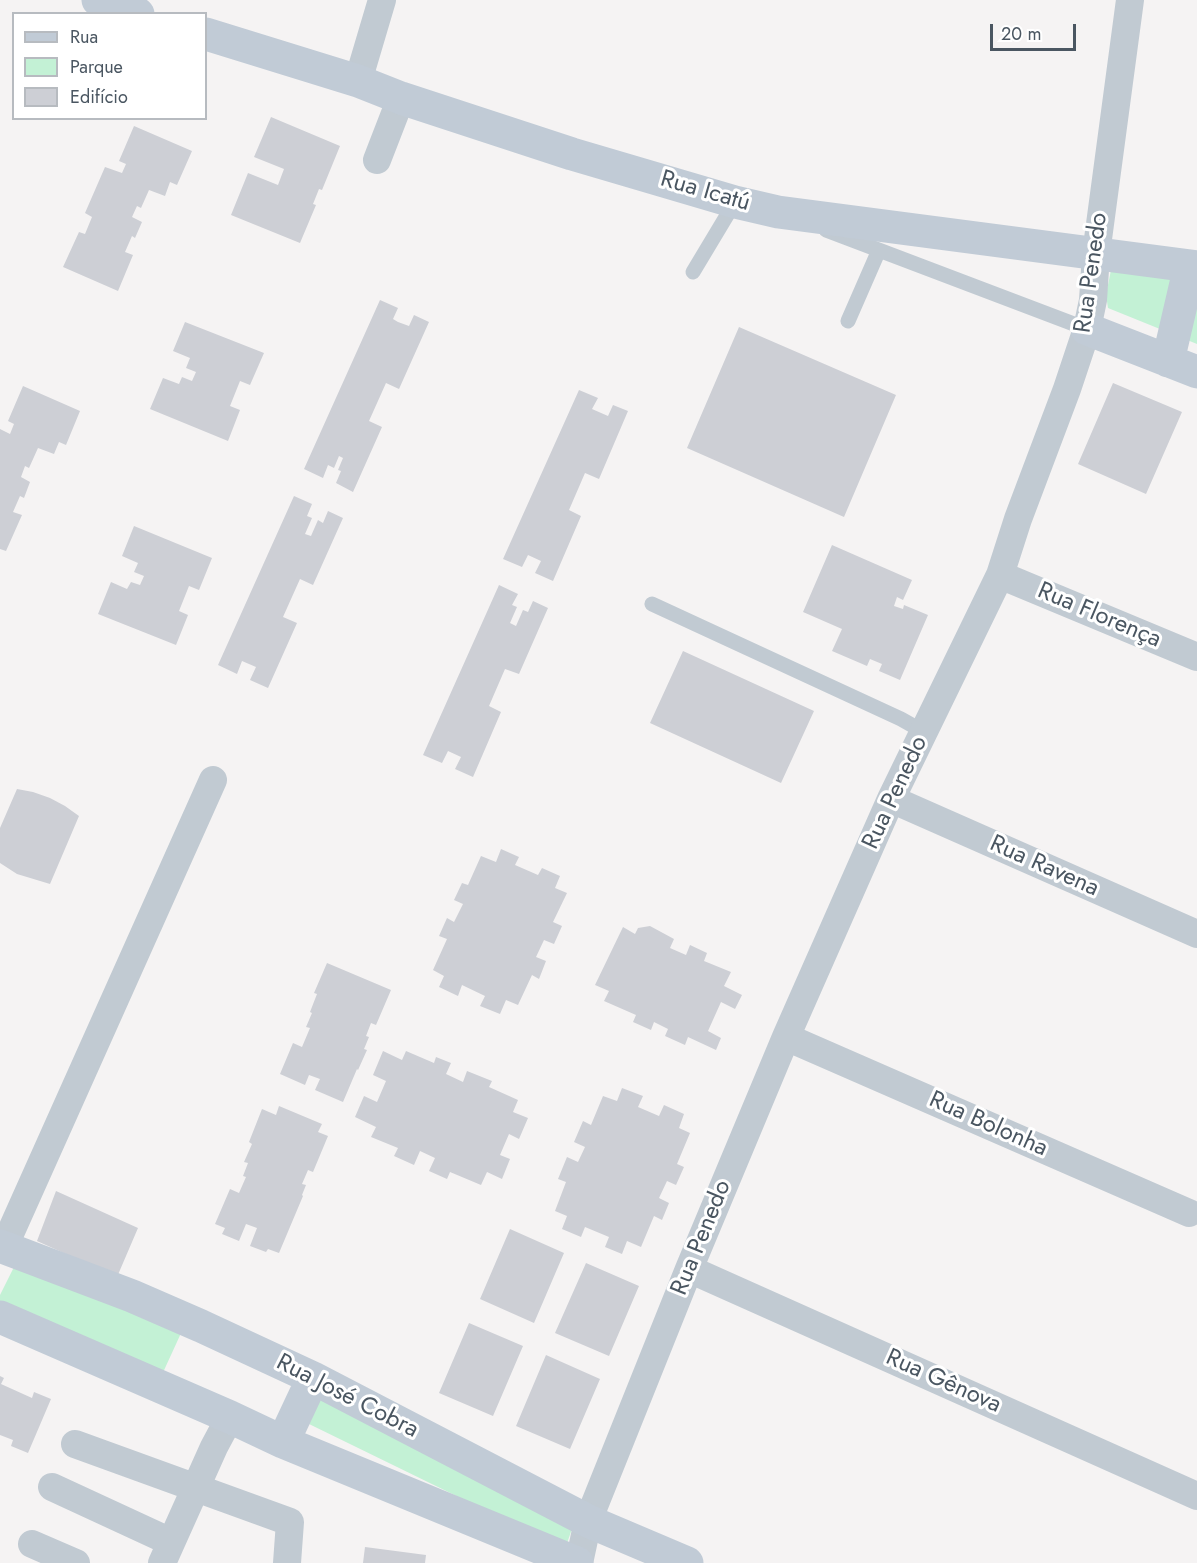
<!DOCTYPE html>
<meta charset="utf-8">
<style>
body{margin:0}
#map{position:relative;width:1197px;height:1563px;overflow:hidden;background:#f5f3f3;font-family:Jost,sans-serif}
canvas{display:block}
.legend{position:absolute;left:12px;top:12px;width:195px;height:108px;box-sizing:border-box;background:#fff;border:2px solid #b7bbc0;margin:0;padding:8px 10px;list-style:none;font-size:18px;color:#4a5661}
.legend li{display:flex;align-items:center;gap:12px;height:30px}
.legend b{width:30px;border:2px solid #b7bbc0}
.scale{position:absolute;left:990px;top:24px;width:86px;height:27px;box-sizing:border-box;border:3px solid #4a5661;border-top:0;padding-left:8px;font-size:18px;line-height:21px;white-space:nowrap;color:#4a5661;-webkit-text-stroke:4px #fff;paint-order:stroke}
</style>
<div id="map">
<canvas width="1197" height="1563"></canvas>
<ul class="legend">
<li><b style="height:8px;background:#c1cbd6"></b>Rua</li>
<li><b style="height:16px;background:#c3f1d5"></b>Parque</li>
<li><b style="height:16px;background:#cdcfd5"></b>Edifício</li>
</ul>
<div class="scale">20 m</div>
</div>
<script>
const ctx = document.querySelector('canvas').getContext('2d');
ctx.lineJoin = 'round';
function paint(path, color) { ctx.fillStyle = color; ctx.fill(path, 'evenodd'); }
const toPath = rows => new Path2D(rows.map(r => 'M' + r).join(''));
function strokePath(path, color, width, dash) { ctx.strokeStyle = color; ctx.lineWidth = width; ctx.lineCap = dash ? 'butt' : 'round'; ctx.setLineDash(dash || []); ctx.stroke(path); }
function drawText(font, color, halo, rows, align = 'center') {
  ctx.font = font + ' Jost,sans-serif'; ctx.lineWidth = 6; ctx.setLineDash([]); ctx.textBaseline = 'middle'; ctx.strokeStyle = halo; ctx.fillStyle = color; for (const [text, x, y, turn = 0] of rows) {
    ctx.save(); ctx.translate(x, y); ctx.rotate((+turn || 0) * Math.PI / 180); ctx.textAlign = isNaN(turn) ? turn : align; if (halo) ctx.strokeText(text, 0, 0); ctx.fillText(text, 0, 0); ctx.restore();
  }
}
paint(toPath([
 [1112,265,1197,277,1197,344,1108,308,1106,295],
 [15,1265,182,1331,160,1379,0,1313,0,1295],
 [320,1396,574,1523,565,1549,309,1424]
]), '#c3f1d5');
paint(toPath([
 [271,117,340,146,322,190,319,189,313,204,316,205,300,243,231,215,248,173,278,185,284,169,254,157],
 [134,126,192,151,177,185,170,182,165,196,149,190,141,208,137,206,132,217,142,222,135,238,132,236,125,252,133,255,118,291,63,267,79,232,85,234,92,217,85,213,105,167,122,173,126,164,119,161],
 [380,300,398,308,393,319,398,322,409,326,414,315,429,322,399,389,386,383,369,421,382,427,353,492,336,483,341,471,338,470,343,458,339,456,334,468,328,465,323,478,304,469],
 [185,322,264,353,250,385,240,381,230,406,240,410,228,441,150,409,163,378,179,384,182,377,192,381,196,372,186,368,190,358,173,351],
 [739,327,896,395,844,517,687,448],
 [1113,383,1182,412,1146,494,1078,464],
 [23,386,80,411,66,445,59,442,54,454,38,448,29,468,25,466,21,477,30,482,24,498,20,496,13,512,22,515,6,551,0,549,0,429,10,434,14,424,8,421],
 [579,390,598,398,592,409,608,416,613,405,628,411,599,479,585,473,569,510,581,516,553,581,535,573,541,561,528,555,522,567,503,559],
 [294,496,312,504,307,516,312,518,305,534,311,536,318,520,323,523,328,511,343,518,313,585,300,579,283,617,297,623,268,688,250,680,256,667,242,661,237,674,218,665],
 [134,526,212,558,199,590,189,586,179,611,188,615,176,645,98,614,111,582,127,589,131,582,140,585,144,576,134,572,138,563,122,556],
 [832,545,912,580,903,600,897,597,894,606,903,609,904,605,928,615,900,680,879,671,882,664,870,659,867,666,832,651,842,629,803,612],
 [499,585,518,594,512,605,517,607,510,623,516,626,523,610,528,612,533,601,548,608,519,674,505,669,489,706,501,712,473,777,455,769,461,757,448,751,442,763,423,755],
 [683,651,814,711,781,783,650,723],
 [17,789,33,792,50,798,65,806,79,816,50,884,17,874,0,863,0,828],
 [501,849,519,857,515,865,538,875,542,868,560,876,555,888,567,893,553,922,562,926,554,944,544,940,536,957,546,961,539,979,532,975,518,1005,506,1000,500,1014,480,1006,485,996,462,985,458,996,439,987,444,976,433,970,447,939,439,936,447,918,454,922,463,904,454,900,462,883,468,885,481,856,496,862],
 [650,926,674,939,670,948,686,955,690,945,707,953,704,961,731,972,724,986,742,995,735,1009,721,1002,708,1031,721,1038,716,1050,688,1037,685,1045,665,1036,668,1029,654,1022,651,1030,633,1022,636,1015,604,1001,609,991,595,985,623,927,635,934,638,928],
 [327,963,391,990,376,1025,371,1023,366,1036,369,1037,364,1049,367,1050,358,1070,357,1069,343,1102,315,1090,320,1079,309,1075,305,1085,280,1074,293,1043,302,1047,310,1028,306,1027,312,1013,310,1012,317,994,314,993],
 [383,1051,402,1060,406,1051,434,1063,436,1057,451,1063,446,1074,463,1082,467,1071,492,1081,489,1087,518,1100,513,1112,528,1118,519,1139,509,1134,500,1155,510,1159,502,1179,487,1172,481,1185,450,1172,447,1179,429,1171,435,1158,420,1151,414,1165,394,1156,398,1148,371,1137,376,1127,355,1117,364,1096,377,1102,386,1081,373,1075],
 [622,1088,643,1096,638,1107,659,1116,664,1105,684,1114,679,1128,690,1133,677,1164,684,1167,676,1185,667,1181,659,1198,669,1203,662,1220,654,1216,641,1247,627,1241,622,1254,605,1247,609,1237,585,1227,581,1237,562,1229,567,1216,555,1211,566,1182,558,1179,567,1157,578,1162,585,1147,574,1142,583,1121,591,1125,603,1096,617,1101],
 [279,1106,322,1124,318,1132,328,1136,313,1172,308,1170,302,1184,306,1185,302,1195,303,1196,279,1253,268,1249,266,1252,250,1246,257,1228,246,1224,239,1241,222,1234,225,1228,215,1224,230,1189,239,1193,246,1177,243,1176,248,1163,244,1162,252,1144,249,1142,262,1109,276,1115],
 [56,1191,138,1228,117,1277,37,1241],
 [510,1229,564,1253,534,1323,480,1299],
 [586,1263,639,1286,609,1356,555,1333],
 [469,1323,523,1346,493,1416,439,1393],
 [546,1355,600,1379,570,1449,516,1426],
 [0,1376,4,1378,1,1384,32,1398,34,1392,51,1399,28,1453,11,1446,13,1440,0,1435],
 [365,1547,426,1555,425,1563,363,1563]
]), '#cdcfd5');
strokePath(toPath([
 [826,230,1087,329],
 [693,272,735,202],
 [848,321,879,250],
 [652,604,901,719,924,732]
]), '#c1cad2', 15);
strokePath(toPath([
 [358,81,382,0],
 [377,160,401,98],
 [1000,575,1197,657],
 [891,799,1197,934],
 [786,1037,1189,1213],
 [4,1247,213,780],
 [689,1269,1197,1496],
 [75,1444,290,1522,287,1563],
 [52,1487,171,1542],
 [32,1544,76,1563],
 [162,1563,214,1447,230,1417],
 [579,1563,588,1521,689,1269,786,1037,891,799,1000,575,1018,519,1067,389,1087,329,1093,300,1096,254,1130,0]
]), '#c1cad2', 28);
strokePath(toPath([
 [98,0,138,14],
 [206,34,358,81,401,98,572,154,735,202,778,212,1197,267],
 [1087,329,1197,372],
 [1168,361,1190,266],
 [0,1246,132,1296,201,1326,313,1378,588,1521,687,1563],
 [0,1317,230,1417,283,1442,577,1563],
 [283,1442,313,1378]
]), '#c1cbd6', 33);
drawText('24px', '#4a5661', '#fff', [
 ["Rua Icatú",705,192,16],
 ["Rua Penedo",1092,273,-82],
 ["Rua Florença",1099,616,23],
 ["Rua Penedo",896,793,-65],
 ["Rua Ravena",1044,867,24],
 ["Rua Bolonha",988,1125,24],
 ["Rua Penedo",702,1238,-68],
 ["Rua Gênova",943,1382,24],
 ["Rua José Cobra",347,1397,27]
]);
</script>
